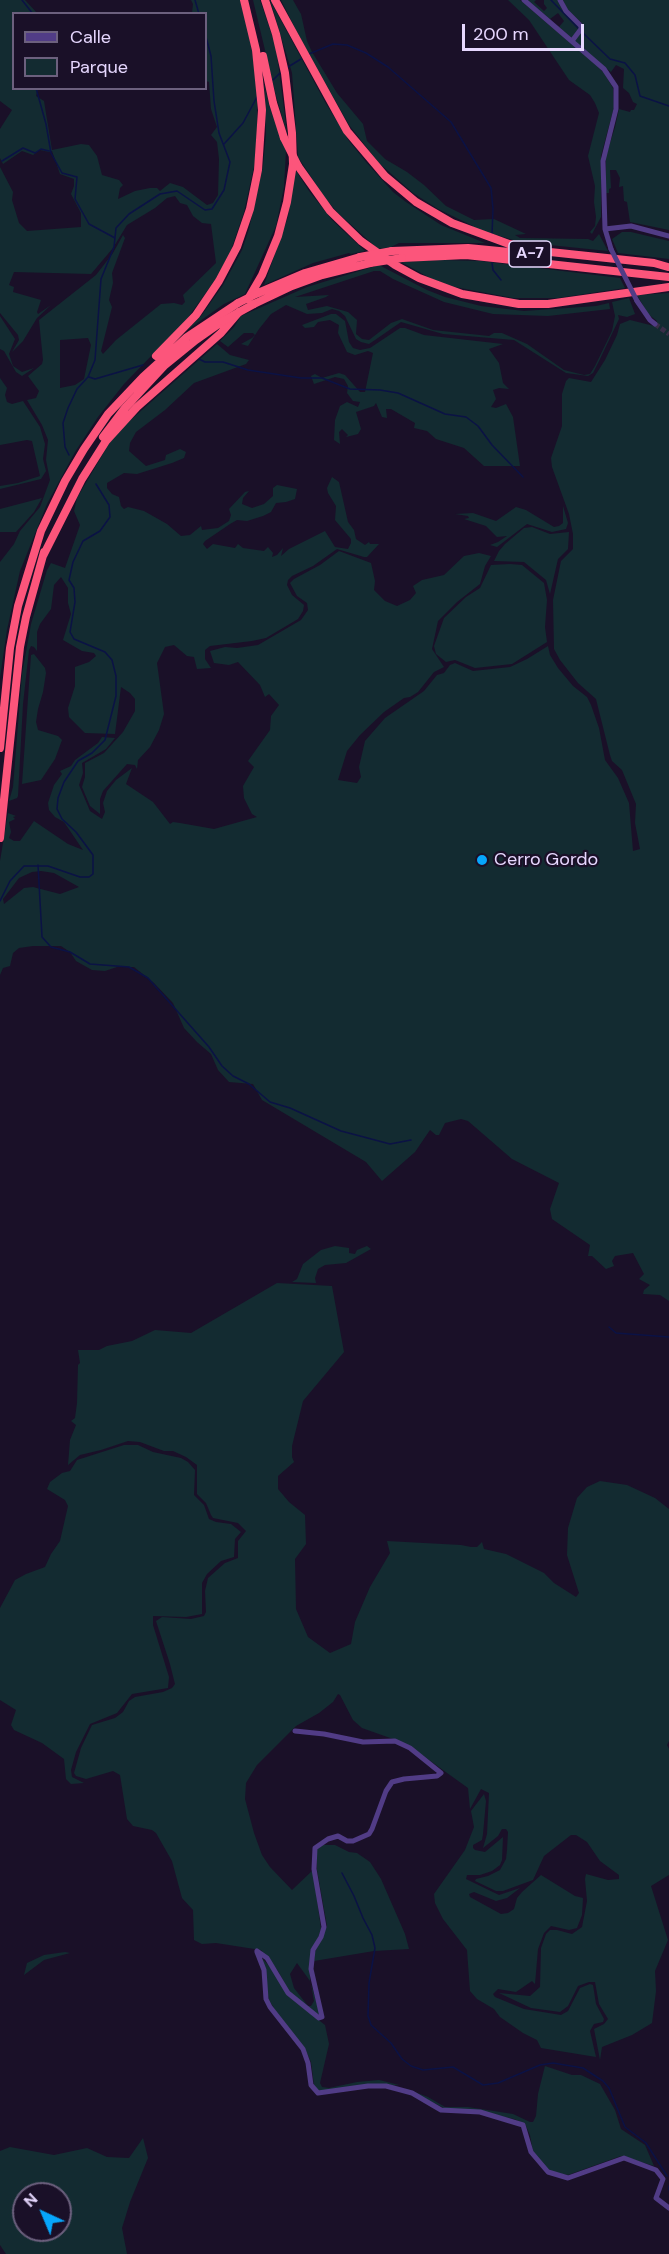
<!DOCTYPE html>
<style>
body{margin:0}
#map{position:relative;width:669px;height:2254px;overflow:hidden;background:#1a1028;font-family:"DM Sans",sans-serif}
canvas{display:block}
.legend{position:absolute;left:12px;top:12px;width:195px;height:78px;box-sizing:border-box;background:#1a1028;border:2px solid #6c607e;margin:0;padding:8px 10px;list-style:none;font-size:18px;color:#e6d7fe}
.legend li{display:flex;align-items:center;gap:12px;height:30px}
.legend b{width:30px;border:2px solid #6c607e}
.north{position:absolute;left:12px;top:2182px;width:60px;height:60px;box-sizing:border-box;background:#1a1028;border:2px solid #6c607e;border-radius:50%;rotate:316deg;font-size:16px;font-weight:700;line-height:24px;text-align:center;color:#e6d7fe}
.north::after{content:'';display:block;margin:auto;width:21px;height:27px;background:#07a6fb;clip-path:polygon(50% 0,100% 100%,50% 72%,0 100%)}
.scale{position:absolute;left:462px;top:24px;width:122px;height:27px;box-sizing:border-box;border:3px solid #e6d7fe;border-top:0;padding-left:8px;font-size:18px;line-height:21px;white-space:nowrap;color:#e6d7fe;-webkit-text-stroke:4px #1a1028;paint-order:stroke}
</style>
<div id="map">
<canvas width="669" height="2254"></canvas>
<ul class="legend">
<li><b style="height:8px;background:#513c86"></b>Calle</li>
<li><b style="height:16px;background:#132b31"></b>Parque</li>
</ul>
<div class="north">N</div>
<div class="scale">200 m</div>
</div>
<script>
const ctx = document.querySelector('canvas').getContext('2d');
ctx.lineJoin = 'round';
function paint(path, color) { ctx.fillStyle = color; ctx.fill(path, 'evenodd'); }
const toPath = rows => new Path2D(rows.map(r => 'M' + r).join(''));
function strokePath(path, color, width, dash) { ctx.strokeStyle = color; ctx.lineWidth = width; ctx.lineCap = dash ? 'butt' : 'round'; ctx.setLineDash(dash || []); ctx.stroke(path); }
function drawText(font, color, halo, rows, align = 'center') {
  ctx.font = font + ' "DM Sans",sans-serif'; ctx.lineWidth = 4.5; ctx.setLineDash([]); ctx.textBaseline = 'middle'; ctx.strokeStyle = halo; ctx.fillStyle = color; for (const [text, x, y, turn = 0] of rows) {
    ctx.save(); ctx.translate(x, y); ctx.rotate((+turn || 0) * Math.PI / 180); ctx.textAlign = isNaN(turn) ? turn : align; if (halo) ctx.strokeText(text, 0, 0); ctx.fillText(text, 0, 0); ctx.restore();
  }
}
paint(toPath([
 [0,0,25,0,37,13,14,14,14,88,38,89,36,96,44,101,52,150,81,144,89,145,97,156,102,175,119,180,123,185,120,188,118,199,135,191,150,188,157,188,160,191,170,183,183,187,207,205,213,203,218,195,219,159,217,142,211,135,217,127,211,109,209,82,206,81,206,14,192,13,193,4,191,0,240,0,250,38,257,82,257,128,255,162,244,212,231,250,220,273,187,319,124,384,98,417,75,452,47,504,20,571,7,630,0,678,0,562,14,544,20,531,40,507,50,480,46,460,48,440,42,425,27,400,36,398,39,391,28,376,42,364,43,360,39,320,96,275,113,253,123,235,125,238,112,273,113,283,109,300,112,307,101,351,103,354,116,340,161,304,174,303,182,305,185,302,183,295,216,263,211,224,202,223,193,216,187,205,180,203,175,196,167,198,155,208,127,225,113,248,91,274,14,272,9,285,14,287,13,292,41,300,37,312,38,314,51,305,37,318,23,341,12,352,19,340,18,335,0,313,0,167,13,192,12,200,19,223,27,231,81,227,81,213,71,194,74,186,74,179,60,174,52,151,49,152,40,150,33,155,22,151,3,164,0,158,0,129,12,110,0,101],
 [88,338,91,345,84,379,75,385,60,388,60,340],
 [253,0,260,0,276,47,287,133,276,96],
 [270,0,325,102,349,141,366,162,393,192,406,202,441,225,485,243,399,243,391,247,378,249,338,213,325,198,298,157,292,73],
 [281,0,293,0,298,9,301,14,307,41,312,52,337,93,363,124,367,141,385,159,407,172,424,185,446,206,474,220,494,219,526,234,515,235,520,238,588,239,593,241,599,234,608,251,520,242,473,228,473,226,438,209,413,193,379,163,349,125,301,40],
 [508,0,520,0,597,66,604,73,613,88,614,107,601,156,601,217,592,234,590,232,595,226,596,217,594,202,595,186,588,156,599,113,595,103,590,95,569,80,529,20],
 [527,0,536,0,534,2,544,11,547,8,544,4,544,0,559,0,578,26,579,28,573,39,559,27,564,21,558,13,550,19],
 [563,0,669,0,669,230,630,222,627,202,624,201,623,186,619,187,620,178,616,170,610,170,611,188,609,189,609,193,606,193,606,156,615,127,619,109,630,112,631,110,634,110,637,104,633,102,629,93,623,88,624,69,616,65,611,72,574,41,584,25,567,9],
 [264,84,270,108,286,151,284,187,276,226,245,294,224,304,186,331,201,316,223,285,242,250,249,229,263,166,266,134],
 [295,169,309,191,332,220,365,251,351,254,349,253,313,263,264,285,288,217],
 [622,232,631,232,669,241,669,259,618,253,612,239],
 [440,260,481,261,620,278,625,288,558,298,513,298,455,287,432,279,401,262],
 [379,265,427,290,445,297,481,306,524,311,596,306,609,303,610,309,548,316,493,314,444,302,393,279,380,271,374,271,295,297,329,295,326,297,306,304,308,310,327,306,348,312,357,320,356,334,362,339,369,340,391,323,402,319,433,330,489,336,494,333,502,333,527,344,564,370,584,375,590,374,595,366,612,331,615,316,612,302,629,298,635,314,627,317,618,315,619,319,600,359,593,373,588,376,566,373,514,340,443,334,401,322,375,340,369,344,361,342,356,339,345,316,339,311,332,309,322,313,307,314,286,305,271,314,259,329,248,346,241,344,252,338,255,335,253,333,244,333,228,347,220,341,234,327,241,316,307,287],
 [669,293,669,1301,660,1295,643,1294,644,1290,650,1285,639,1279,644,1274,633,1253,615,1256,612,1261,614,1266,606,1269,592,1256,588,1256,590,1245,552,1219,550,1209,559,1183,512,1159,468,1121,461,1119,445,1123,439,1135,436,1135,430,1130,415,1152,382,1181,366,1162,262,1100,253,1084,229,1082,218,1070,211,1054,197,1042,184,1028,173,1003,154,983,134,967,117,967,105,971,92,970,76,961,70,952,61,946,33,946,19,948,13,953,10,966,3,968,0,975,0,861,8,813,16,816,13,817,15,819,9,822,11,832,9,838,14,841,20,841,34,821,68,844,83,850,64,822,55,817,49,810,48,803,54,785,62,774,60,771,71,766,75,760,98,743,102,737,115,738,106,749,82,763,83,773,79,785,90,811,102,819,105,812,103,803,107,791,116,780,132,768,126,784,153,802,170,824,173,822,180,823,214,829,257,817,252,814,244,798,243,786,254,767,248,761,270,730,271,716,279,705,269,694,265,697,260,685,238,662,229,665,214,663,210,651,225,647,237,648,258,645,301,620,308,610,307,603,297,596,290,583,294,579,320,565,339,551,371,563,375,581,374,590,385,601,397,606,410,600,416,593,413,586,422,580,444,575,464,556,479,553,491,556,485,566,480,584,457,602,438,621,432,649,444,667,434,672,418,692,410,697,404,698,384,712,360,735,347,751,338,780,357,783,361,777,359,767,365,741,385,718,424,691,437,675,444,673,450,665,455,663,473,671,510,667,527,659,548,646,550,655,558,668,573,686,587,697,591,705,599,728,605,760,618,778,629,803,633,851,640,849,635,823,636,804,622,770,612,761,610,755,596,699,578,683,560,660,554,649,553,600,561,561,573,549,573,534,569,514,552,467,551,458,562,426,562,394,566,381,569,378,591,382,605,360,617,335,620,324,630,320,654,326,657,321,648,314,637,295],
 [41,871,54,873,79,887,60,894,33,887,24,888,4,904,3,899,19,878,32,872],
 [331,314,336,314,345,321,349,342,353,348,360,350,370,348,400,328,405,328,424,335,503,344,489,349,499,363,503,383,509,389,499,388,493,390,496,399,491,407,496,408,506,404,513,417,520,466,484,466,464,448,436,439,427,431,414,428,415,423,391,409,386,409,387,418,382,417,376,403,374,406,356,412,361,429,358,434,346,437,348,435,342,429,339,432,340,444,334,440,335,420,340,406,347,402,358,407,360,402,353,401,347,393,348,386,344,379,335,377,314,384,311,376,315,374,322,378,339,373,345,375,360,392,365,392,373,353,368,351,355,355,347,352,338,333,339,325,330,320,318,322,314,327,305,328,302,325],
 [0,316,15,339,9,354,13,366,22,372,34,368,22,376,16,372,4,351,0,349],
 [217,344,230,355,249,360,246,364,194,383,165,410,136,432,130,443,129,451,146,466,165,460,166,455,180,449,186,452,184,458,172,463,137,474,124,473,107,483,107,488,112,494,119,497,121,506,124,509,128,507,144,511,167,524,181,536,190,535,201,526,202,530,218,528,229,521,231,515,229,509,245,492,249,491,243,498,242,504,252,508,264,504,273,496,273,488,277,485,297,489,295,499,286,502,276,503,271,512,263,516,247,521,237,520,230,524,205,541,203,544,207,549,213,544,235,548,238,544,243,548,264,551,268,547,273,553,272,557,277,555,283,548,281,556,289,549,325,531,335,547,348,549,351,543,351,539,335,520,336,506,328,493,327,488,332,477,339,482,348,522,354,530,356,539,365,545,369,542,370,544,379,544,367,557,364,557,337,549,313,566,292,576,288,580,287,585,292,595,304,605,303,611,298,619,266,638,252,641,210,646,205,650,205,659,211,668,197,669,194,657,187,656,174,645,165,647,157,663,164,714,159,730,150,747,138,760,137,769,135,765,127,764,103,791,100,799,100,814,90,806,82,787,85,777,85,763,104,753,123,732,135,711,135,699,130,693,121,687,115,734,85,733,69,717,68,708,75,686,75,667,89,662,96,656,94,653,82,651,63,640,71,614,68,603,68,588,61,577,54,585,51,609,40,624,37,632,37,651,34,647,31,646,29,650,23,704,18,796,17,798,9,801,13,787,22,674,31,624,47,570,51,563,65,568,80,525,74,511,77,498,110,442,126,424],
 [0,378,7,388,5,395,7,402,12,404,23,401,40,427,45,444,43,459,46,471,41,479,0,489,0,486,18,483,40,476,32,441,27,440,0,445],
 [42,498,34,512,16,532,0,532,0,509],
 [563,506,568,523,566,529,552,532,527,524,497,547,490,545,498,542,507,536,497,537,486,526,464,519,469,518,468,516,455,514,473,513,496,521,516,507,526,510,554,527,559,526,563,523],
 [532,527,550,534,569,532,568,549,558,559,550,594,546,580,524,562,494,561,499,551,505,544,524,528],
 [510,564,522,565,544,583,547,600,545,627,547,642,512,664,475,668,455,660,446,662,436,654,434,646,444,618,466,597,480,588,491,565],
 [34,654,45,668,46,673,43,692,38,709,36,722,38,730,58,736,62,740,55,759,41,780,22,784,31,655],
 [335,1246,349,1248,349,1253,355,1254,357,1250,367,1246,371,1249,346,1263,325,1265,318,1269,315,1278,316,1283,292,1282,297,1279,303,1264,321,1250],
 [277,1283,332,1286,344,1352,303,1401,292,1446,292,1457,294,1462,278,1476,278,1489,289,1502,305,1515,306,1544,295,1559,296,1609,308,1637,330,1653,351,1644,355,1622,370,1587,390,1553,387,1541,461,1545,471,1547,477,1547,482,1542,484,1549,506,1554,544,1573,554,1583,576,1597,579,1593,567,1555,568,1528,577,1498,587,1487,600,1481,627,1485,655,1498,669,1509,669,1741,667,1745,669,1749,669,1875,651,1886,668,1940,655,1971,656,1991,652,2023,632,2035,602,2047,600,2060,594,2029,604,2024,608,2019,599,2004,595,1982,589,1982,578,1986,568,2006,560,2012,531,2008,499,1993,530,1996,540,1987,541,1948,546,1934,550,1930,557,1930,572,1934,582,1927,587,1901,585,1879,586,1874,608,1880,619,1879,619,1875,600,1861,587,1842,576,1835,571,1835,544,1856,533,1880,503,1891,496,1891,475,1881,476,1879,488,1876,500,1870,506,1859,507,1850,508,1832,506,1829,502,1829,498,1836,483,1848,487,1834,489,1793,481,1789,470,1809,468,1788,422,1755,393,1739,362,1728,353,1720,340,1695,338,1694,333,1702,319,1713,296,1726,257,1765,246,1783,245,1799,254,1833,262,1855,270,1867,292,1890,313,1870,321,1929,310,1964,310,1981,297,1963,290,1974,294,1988,308,2006,311,2006,314,2001,311,1984,320,2014,317,2014,290,1993,278,1971,261,1950,216,1943,202,1944,194,1940,193,1910,182,1898,172,1861,156,1833,152,1830,133,1826,127,1819,120,1775,113,1771,86,1779,76,1776,74,1773,81,1748,92,1725,115,1718,123,1712,129,1701,135,1697,163,1692,172,1688,175,1684,170,1664,156,1621,162,1617,191,1619,204,1616,206,1612,205,1591,208,1578,225,1563,238,1558,238,1541,246,1531,238,1523,213,1518,211,1515,206,1503,197,1494,197,1465,186,1457,173,1451,164,1451,140,1442,128,1441,101,1450,80,1455,68,1465,70,1440,76,1425,71,1421,75,1418,77,1403,78,1365,80,1363,78,1350,99,1350,107,1346,132,1341,155,1330,191,1333],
 [124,1445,138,1445,153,1452,181,1458,188,1462,195,1470,194,1495,204,1505,209,1519,216,1522,231,1524,241,1532,235,1539,234,1557,221,1561,207,1574,202,1583,202,1614,186,1617,153,1616,153,1625,169,1677,168,1688,132,1694,117,1713,90,1724,76,1752,71,1770,72,1777,84,1783,71,1784,66,1779,64,1759,42,1743,14,1730,11,1725,16,1710,0,1700,0,1608,15,1580,26,1574,45,1567,51,1554,60,1541,68,1506,65,1500,47,1489,50,1482,62,1473,70,1471,77,1460],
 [484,1794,486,1801,483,1834,482,1840,473,1845,473,1848,475,1850,485,1852,503,1837,502,1860,500,1865,492,1871,480,1875,467,1875,466,1879,499,1895,520,1888,507,1898,496,1901,474,1892,469,1894,470,1897,501,1914,508,1913,514,1909,517,1898,522,1892,541,1875,575,1896,583,1898,582,1915,577,1928,569,1930,551,1926,544,1933,538,1949,535,1984,532,1981,516,1992,498,1989,493,1994,495,1997,524,2009,561,2015,568,2011,580,1988,590,1984,593,1985,596,2004,604,2019,603,2022,594,2024,590,2031,596,2057,541,2048,537,2040,523,2033,500,2017,494,2009,477,1999,470,1991,467,1950,443,1919,435,1903,434,1894,465,1850,474,1827,471,1811],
 [323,1845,335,1845,349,1852,357,1853,370,1862,381,1879,405,1934,409,1949,374,1951,314,1961,315,1952,327,1926,317,1870,317,1849],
 [65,1952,70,1953,44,1960,24,1975,27,1963,44,1955],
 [260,1956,272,1969,288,1996,325,2025,329,2044,320,2083,322,2087,329,2088,357,2082,379,2080,399,2085,319,2091,314,2085,311,2062,304,2047,278,2015,269,2000],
 [545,2066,572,2075,581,2075,600,2084,615,2110,621,2129,645,2145,654,2166,621,2156,568,2175,556,2173,549,2171,533,2152,530,2135,525,2124,514,2119,471,2110,446,2109,404,2088,428,2097,445,2107,468,2107,513,2114,530,2122,533,2122,536,2116,538,2094],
 [143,2138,148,2158,130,2202,122,2228,127,2254,6,2254,0,2245,0,2151,10,2147,54,2155,87,2148,107,2157,129,2158],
 [24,2194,60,2194,60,2230,24,2230]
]), '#132b31');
strokePath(toPath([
 [22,0,33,14],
 [195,0,199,14],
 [551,0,578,28],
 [583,33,610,59,625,63,635,75,640,96,669,106],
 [309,54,333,44,347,45,366,53,388,67,451,122,491,188,493,209,492,234],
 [288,67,301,59],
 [273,80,280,73],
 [36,88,46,124,51,153,62,173,77,177,75,199,89,224,115,238],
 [224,144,243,123,257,97],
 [2,161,23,148,35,153,41,149,49,151],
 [492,263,493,270,501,280],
 [199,359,205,362,223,362,248,370,301,378,322,378,350,389,380,390,398,393,445,414,466,417,478,426,492,445,523,477],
 [89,377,95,379,143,365],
 [69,455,65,447,63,423,68,408,77,389,88,377,95,360,101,279,114,247,116,228,129,214,160,194,177,191,205,210,212,209,224,190,230,162,219,133,214,101,211,56,206,37],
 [38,865,42,937,51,947,70,952,90,964,129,967,148,978,209,1047,222,1066,233,1076,249,1084,270,1102,290,1108,341,1131,360,1136,390,1144,411,1140],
 [0,901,10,881,24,866,48,866,80,877,89,877,93,874,93,855,76,832,62,819,57,809,58,798,64,782,78,761,92,753,105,740,116,696,116,676,112,660,105,652,74,639,70,632,75,602,74,588,69,580,73,562,83,541,100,531,110,517,109,505,96,484],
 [609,1327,616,1333,669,1337],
 [342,1873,354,1896,363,1918,372,1935,375,1948,369,1983,368,2016,371,2025,391,2043,402,2059,411,2066,423,2070,453,2067,483,2085,498,2083,540,2065,553,2063,583,2068,603,2081,609,2088,625,2127,646,2143,667,2176],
 [669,2186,669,2190]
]), '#0b1245', 1.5);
strokePath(toPath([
 [655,324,669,334]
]), '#392e48', 5, [5, 2.5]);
strokePath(toPath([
 [524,0,604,69,616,87,616,109,603,161,605,229,611,249],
 [560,0,566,11,581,26,581,29,572,41],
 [605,229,631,226,669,236],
 [637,301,650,320,655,324],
 [257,1951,267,1958,288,1993,319,2018,322,2017,311,1969,313,1950,321,1937,324,1927,314,1869,315,1848,328,1839,338,1836,347,1841,353,1841,369,1834,372,1829,386,1791,392,1782,404,1779,437,1776,441,1773,410,1748,395,1741,363,1742,324,1734,295,1731],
 [257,1952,264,1970,266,1999,270,2007,303,2049,308,2063,311,2085,318,2093,368,2086,386,2086,412,2093,441,2110,480,2112,523,2125,531,2152,548,2172,568,2178,624,2158,656,2170,663,2179,656,2198,669,2208]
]), '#513c86', 5);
strokePath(toPath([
 [275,0,347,131,385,176,416,202,452,223,509,244,550,252,654,263,668,267],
 [263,56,273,103,284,138],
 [298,166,330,211,361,241,395,265,419,278,462,294,519,304,548,304,669,287],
 [392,251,468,248,530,254],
 [402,258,466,255,669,277],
 [258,293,305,273,360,257],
 [248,299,262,275,278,236,287,202,293,164,292,133,285,73,276,34,265,0],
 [254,304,292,286,322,275,370,263],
 [156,356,196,315,219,281,237,247,250,209,258,170,262,110,256,50,244,0],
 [103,437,125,408,164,366,196,340,223,321],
 [43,556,82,479,106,441,137,407,221,333,239,312],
 [0,748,10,648,18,606,41,531,65,481,84,449,108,414,143,377,187,337,238,303],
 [0,838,20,647,26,617,44,552]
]), '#fc557b', 8);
strokePath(toPath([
 [611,249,637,301]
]), '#513c86', 5);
strokePath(toPath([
 [284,138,298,166],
 [360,257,392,251],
 [370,263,402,258],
 [238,303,258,293],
 [223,321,254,304]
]), '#fc557b', 8);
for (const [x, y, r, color] of [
 [482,860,6,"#07a6fb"]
]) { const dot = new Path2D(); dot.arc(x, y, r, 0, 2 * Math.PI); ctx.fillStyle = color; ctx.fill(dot); strokePath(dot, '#1a1028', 2); }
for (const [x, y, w] of [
 [530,254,42]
]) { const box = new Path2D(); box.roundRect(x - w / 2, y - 13, w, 26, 4.5); ctx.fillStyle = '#1a1028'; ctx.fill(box); strokePath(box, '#e6d7fe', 1.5); }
drawText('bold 16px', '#e6d7fe', null, [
 ["A-7",530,254]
]);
drawText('18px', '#e6d7fe', '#1a1028', [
 ["Cerro Gordo",494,860]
], 'left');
</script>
